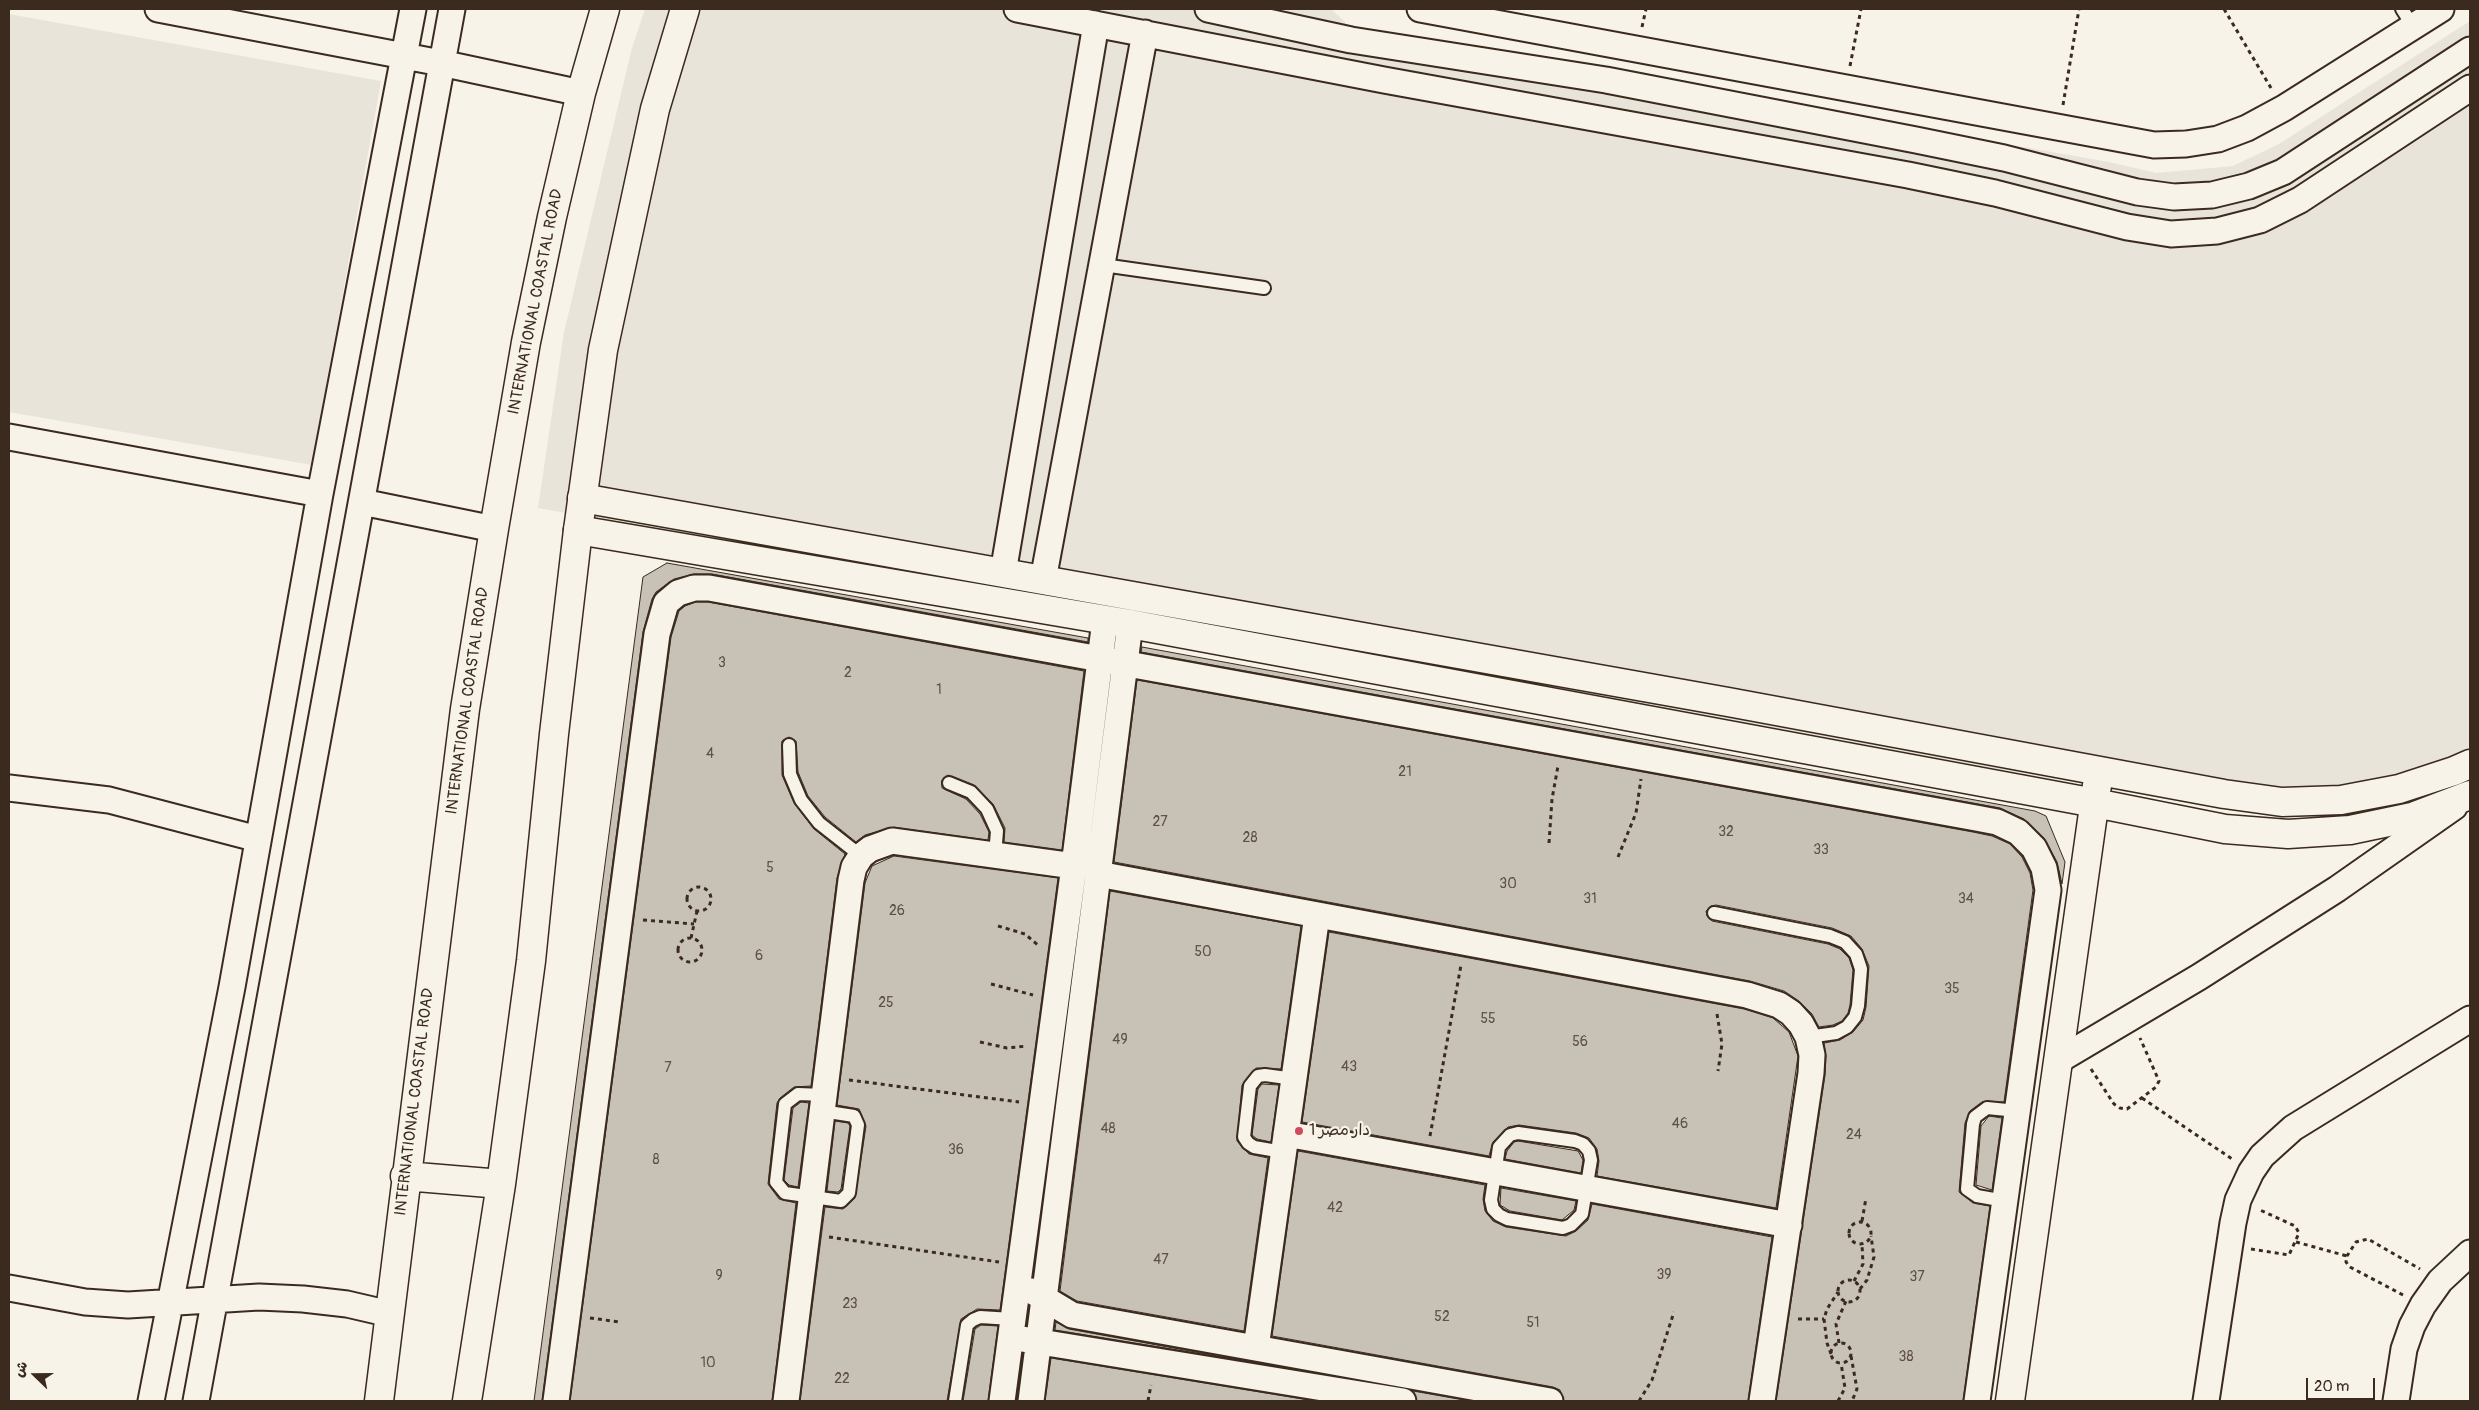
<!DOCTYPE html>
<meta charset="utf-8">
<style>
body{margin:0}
#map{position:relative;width:2479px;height:1410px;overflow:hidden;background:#f7f3e8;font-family:Pangolin,"Playpen Sans Arabic",sans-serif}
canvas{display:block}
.frame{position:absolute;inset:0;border:10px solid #3b2a1e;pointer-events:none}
.north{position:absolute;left:10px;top:1350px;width:50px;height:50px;-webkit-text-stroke:4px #f7f3e8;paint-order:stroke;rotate:292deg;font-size:14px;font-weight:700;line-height:20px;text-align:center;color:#3b2a1e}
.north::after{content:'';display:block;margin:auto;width:18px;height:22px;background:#3b2a1e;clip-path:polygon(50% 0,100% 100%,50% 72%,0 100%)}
.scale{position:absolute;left:2306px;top:1378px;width:69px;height:22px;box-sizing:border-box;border:2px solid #3b2a1e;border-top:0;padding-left:6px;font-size:15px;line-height:18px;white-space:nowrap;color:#3b2a1e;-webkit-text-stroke:4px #f7f3e8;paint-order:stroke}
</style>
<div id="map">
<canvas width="2479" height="1410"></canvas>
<div class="frame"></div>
<div class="north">ش</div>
<div class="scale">20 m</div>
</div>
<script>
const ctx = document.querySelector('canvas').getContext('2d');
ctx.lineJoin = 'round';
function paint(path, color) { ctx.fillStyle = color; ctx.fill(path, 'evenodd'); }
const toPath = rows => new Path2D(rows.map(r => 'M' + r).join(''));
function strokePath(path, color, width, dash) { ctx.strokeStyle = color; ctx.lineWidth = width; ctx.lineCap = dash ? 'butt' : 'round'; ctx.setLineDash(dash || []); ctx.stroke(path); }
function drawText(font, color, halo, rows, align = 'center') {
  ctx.font = font + ' Pangolin,"Playpen Sans Arabic",sans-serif'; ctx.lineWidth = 4.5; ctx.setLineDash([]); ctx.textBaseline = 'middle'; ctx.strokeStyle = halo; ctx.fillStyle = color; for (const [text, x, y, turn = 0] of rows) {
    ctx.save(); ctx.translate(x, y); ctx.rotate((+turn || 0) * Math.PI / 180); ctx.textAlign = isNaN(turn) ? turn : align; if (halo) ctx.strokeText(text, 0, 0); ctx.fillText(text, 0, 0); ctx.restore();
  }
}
paint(toPath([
 [645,9,1331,9,1358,34,1406,39,2109,162,2156,173,2233,166,2279,144,2470,21,2470,778,2452,790,2395,807,2337,818,2281,816,2216,808,538,508,564,332,632,48],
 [9,14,381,81,312,465,9,412]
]), '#e9e4d9');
const building = toPath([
 [667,563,1088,638,1088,642,712,574,694,574,674,579,656,592,652,599,643,632,542,1401,534,1401,643,577,667,563],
 [696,602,708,602,1084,671,1062,850,1004,842,1005,828,993,804,974,785,948,775,942,780,942,788,966,799,980,814,989,832,988,840,894,827,865,835,856,842,825,817,808,796,798,772,796,741,789,737,782,741,782,775,794,803,814,829,845,854,837,878,811,1086,794,1087,780,1098,777,1103,768,1184,779,1199,796,1203,772,1401,570,1401,671,637,679,611,685,606,696,602],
 [1142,647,2035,811,2046,816,2065,862,2062,884,2057,862,2044,838,2024,819,2000,808,1141,652,1142,647],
 [1137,680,1973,832,1992,836,2010,844,2022,857,2030,873,2033,890,2004,1102,1982,1102,1970,1111,1965,1123,1959,1192,1973,1203,1990,1206,1963,1401,1776,1401,1825,1075,1826,1056,1824,1043,1840,1040,1853,1032,1863,1020,1866,1007,1869,966,1862,949,1851,936,1832,928,1716,905,1711,906,1706,911,1707,916,1712,921,1828,944,1840,949,1849,958,1853,970,1850,1005,1848,1013,1842,1021,1833,1025,1819,1027,1812,1014,1799,1001,1784,991,1750,981,1114,862,1137,680],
 [894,856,1058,878,1000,1310,977,1309,961,1319,947,1401,800,1401,825,1207,843,1209,855,1198,866,1126,859,1109,837,1105,865,883,872,866,894,856],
 [1110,891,1301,926,1281,1069,1256,1068,1242,1085,1237,1141,1249,1154,1268,1158,1244,1331,1077,1301,1060,1291,1110,891],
 [1329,932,1744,1009,1773,1018,1789,1032,1798,1056,1776,1208,1597,1176,1599,1161,1597,1149,1589,1138,1576,1133,1519,1125,1508,1127,1493,1142,1489,1156,1302,1122,1329,932],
 [1262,1084,1279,1085,1271,1142,1257,1139,1252,1135,1258,1089,1262,1084],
 [801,1102,809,1103,798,1187,789,1185,784,1180,793,1108,801,1102],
 [1989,1116,2002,1118,1992,1190,1976,1185,1981,1126,1989,1116],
 [835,1121,848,1123,850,1126,841,1189,838,1192,827,1191,835,1121],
 [1518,1141,1578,1151,1583,1160,1581,1173,1505,1159,1507,1151,1514,1142,1518,1141],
 [1298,1151,1485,1185,1483,1199,1485,1211,1493,1221,1506,1227,1566,1236,1576,1231,1588,1220,1592,1204,1772,1237,1748,1401,1564,1401,1560,1390,1553,1387,1272,1336,1298,1151],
 [1501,1188,1576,1201,1574,1210,1562,1220,1510,1211,1500,1205,1501,1188],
 [1056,1322,1069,1329,1245,1361,1055,1330,1056,1322],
 [981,1325,998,1326,988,1401,963,1401,975,1329,981,1325],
 [1051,1358,1315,1401,1045,1401,1051,1358],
 [1413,1391,1470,1401,1417,1401,1413,1391]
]);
paint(building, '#c8c1b6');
strokePath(building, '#3b2a1e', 1);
const lane = toPath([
 [2402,9,2414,28],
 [1103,265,1264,288],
 [789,745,790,774,801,800,819,823,861,856],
 [949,783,971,792,987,809,997,831,995,855],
 [1714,913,1830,936,1845,942,1856,954,1861,969,1858,1006,1855,1017,1847,1027,1836,1033,1808,1037],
 [822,1111,854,1116,858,1125,849,1193,841,1201,785,1193,776,1182,785,1104,798,1094,824,1095],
 [1518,1133,1575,1141,1583,1144,1589,1151,1591,1160,1582,1214,1571,1225,1563,1228,1507,1219,1499,1215,1493,1209,1491,1200,1499,1147,1510,1135,1518,1133],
 [1283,1152,1254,1147,1248,1143,1244,1137,1250,1086,1258,1076,1265,1075,1294,1079],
 [2005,1201,1977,1196,1967,1189,1973,1124,1975,1117,1987,1108,2017,1111],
 [955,1401,967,1325,973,1320,980,1317,1012,1319]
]);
const street = toPath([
 [158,9,441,63,581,93],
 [1017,9,1384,80,1908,175,1995,193,2127,227,2171,234,2217,231,2260,220,2300,200,2470,88],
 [1208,9,1351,40,1606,80,1916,140,2004,158,2137,192,2174,197,2212,195,2249,186,2283,172,2470,50],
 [1420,9,2154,145,2186,144,2218,139,2247,128,2284,108,2441,9],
 [9,437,320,494],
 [362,502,494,529],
 [1003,573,1096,24],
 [1043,580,1145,33],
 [9,788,109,800,258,839],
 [1098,874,1747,995,1779,1005,1791,1013,1801,1024,1808,1037,1812,1055,1811,1073,1762,1401],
 [2059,1060,2199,977,2337,889,2454,807],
 [1286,1134,1789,1225],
 [9,1288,85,1302,128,1305,259,1297,303,1299,347,1304,390,1314],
 [1032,1291,1072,1315,1550,1401],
 [1022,1339,1403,1401],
 [1256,1348,1317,915],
 [151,1401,232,987,320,494,413,9],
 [196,1401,452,9],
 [556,1401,657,634,666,603,678,593,694,588,709,588,1976,818,1997,822,2018,832,2034,848,2044,868,2048,890,1977,1401],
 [786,1401,851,880,854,867,861,856,870,849,892,841,1074,866],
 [1002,1401,1074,866,1105,620],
 [1031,1401,1130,624],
 [2206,1401,2233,1223,2238,1200,2251,1172,2262,1156,2293,1128,2470,1019],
 [2396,1401,2404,1349,2412,1326,2423,1305,2440,1281,2470,1253]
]);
const secondary = toPath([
 [582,498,1728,702,2224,794,2282,802,2341,800,2399,789,2454,771,2470,764],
 [578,530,1130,624,2095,803,2225,829,2288,834,2350,830,2412,817,2470,795],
 [2010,1401,2097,785]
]);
const highway = toPath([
 [405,1176,501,1184],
 [379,1401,465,709,494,529,526,342,552,217,581,93,605,9],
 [467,1401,501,1184,531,961,554,734,578,530,603,350,655,109,685,9]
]);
strokePath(lane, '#3b2a1e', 16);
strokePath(street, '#3b2a1e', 29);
strokePath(secondary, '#3b2a1e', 31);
strokePath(highway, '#3b2a1e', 31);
strokePath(toPath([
 [2224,9,2271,88],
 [1642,27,1646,9],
 [1850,66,1861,9],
 [2063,105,2079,9],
 [1549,843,1552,799,1558,766],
 [1618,857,1636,813,1641,779],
 '687 899a12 12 0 1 1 24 0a12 12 0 1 1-24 0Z',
 [643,920,694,924],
 [998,926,1025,934,1039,946],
 [691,938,697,911],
 '678 950a12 12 0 1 1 24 0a12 12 0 1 1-24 0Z',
 [991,984,1033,995],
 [1717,1014,1722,1044,1718,1071],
 [980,1042,1007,1048,1027,1046],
 [2091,1069,2114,1104,2120,1108,2127,1109,2156,1087,2159,1081,2140,1038],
 [849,1080,1019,1102],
 [2142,1098,2232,1159],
 [1430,1136,1461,965],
 [1862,1221,1866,1198],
 '1849 1233a11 11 0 1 1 22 0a11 11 0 1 1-22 0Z',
 [829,1237,999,1262],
 [2296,1242,2347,1256],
 [2251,1249,2289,1255,2299,1233,2295,1226,2260,1210],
 '1838 1291a11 11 0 1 1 22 0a11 11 0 1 1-22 0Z',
 [1854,1281,1863,1264,1862,1244],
 [1860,1289,1867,1280,1874,1257,1871,1236],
 [2403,1295,2350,1267,2346,1262,2347,1256,2356,1242,2368,1239,2420,1269],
 [590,1318,620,1322],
 [1798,1319,1824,1319],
 [1839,1343,1836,1324,1846,1301],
 '1831 1353a10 10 0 1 1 20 0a10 10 0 1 1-20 0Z',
 [1831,1354,1827,1343,1824,1319,1827,1309,1838,1292],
 [1851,1356,1857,1389,1852,1401],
 [1148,1401,1151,1385],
 [1639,1401,1652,1380,1674,1312],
 [1838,1401,1845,1388,1841,1363]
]), '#3b2a1e', 3, [4, 4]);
strokePath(lane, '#f7f3e8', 12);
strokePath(street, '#f7f3e8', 25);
strokePath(secondary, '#f7f3e8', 28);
strokePath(highway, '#f7f3e8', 28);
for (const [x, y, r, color] of [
 [1299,1131,5,"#d1495b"]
]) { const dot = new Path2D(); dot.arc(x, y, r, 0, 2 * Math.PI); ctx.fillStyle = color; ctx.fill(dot); strokePath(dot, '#f7f3e8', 2); }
drawText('14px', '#5e5044', null, [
 ["3",722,663],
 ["2",848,673],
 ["1",939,690],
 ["4",710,754],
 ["21",1405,772],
 ["27",1160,822],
 ["32",1726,832],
 ["28",1250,838],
 ["33",1821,850],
 ["5",770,868],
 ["30",1508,884],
 ["31",1590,899],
 ["34",1966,899],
 ["26",897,911],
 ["50",1203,952],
 ["6",759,956],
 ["35",1952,989],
 ["25",886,1003],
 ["55",1488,1019],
 ["49",1120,1040],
 ["56",1580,1042],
 ["43",1349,1067],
 ["7",668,1068],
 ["46",1680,1124],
 ["48",1108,1129],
 ["24",1854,1135],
 ["36",956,1150],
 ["8",656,1160],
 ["42",1335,1208],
 ["47",1161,1260],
 ["39",1664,1275],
 ["9",719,1276],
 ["37",1917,1277],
 ["23",850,1304],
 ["52",1442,1317],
 ["51",1533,1323],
 ["38",1906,1357],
 ["10",708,1363],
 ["22",842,1379]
]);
drawText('16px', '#3b2a1e', '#f7f3e8', [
 ["INTERNATIONAL COASTAL ROAD",536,302,-79],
 ["INTERNATIONAL COASTAL ROAD",468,701,-82],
 ["INTERNATIONAL COASTAL ROAD",415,1102,-83]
]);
drawText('16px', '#3b2a1e', '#f7f3e8', [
 ["دار مصر 1",1309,1131]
], 'left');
</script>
